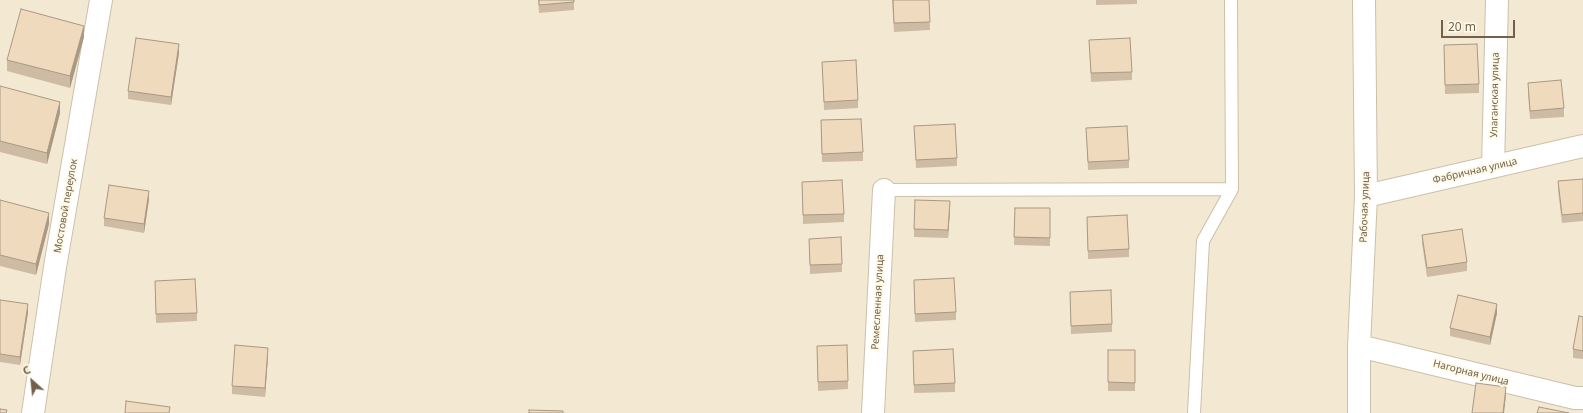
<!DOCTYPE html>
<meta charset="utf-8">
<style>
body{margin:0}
#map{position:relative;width:1583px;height:413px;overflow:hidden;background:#fbf6e4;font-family:"Noto Sans",sans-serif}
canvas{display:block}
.north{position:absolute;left:12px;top:361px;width:40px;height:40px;-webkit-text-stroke:3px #fefaea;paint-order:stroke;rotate:333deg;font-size:11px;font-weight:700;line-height:16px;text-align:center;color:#73604b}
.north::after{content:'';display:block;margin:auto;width:14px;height:18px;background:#73604b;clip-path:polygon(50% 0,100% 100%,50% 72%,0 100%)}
.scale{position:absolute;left:1441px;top:20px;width:74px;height:18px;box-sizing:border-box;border:2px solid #73604b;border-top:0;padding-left:5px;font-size:12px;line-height:14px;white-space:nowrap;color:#73604b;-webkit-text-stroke:3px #fefaea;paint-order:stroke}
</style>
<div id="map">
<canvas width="1583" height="413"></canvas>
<div class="north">С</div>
<div class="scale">20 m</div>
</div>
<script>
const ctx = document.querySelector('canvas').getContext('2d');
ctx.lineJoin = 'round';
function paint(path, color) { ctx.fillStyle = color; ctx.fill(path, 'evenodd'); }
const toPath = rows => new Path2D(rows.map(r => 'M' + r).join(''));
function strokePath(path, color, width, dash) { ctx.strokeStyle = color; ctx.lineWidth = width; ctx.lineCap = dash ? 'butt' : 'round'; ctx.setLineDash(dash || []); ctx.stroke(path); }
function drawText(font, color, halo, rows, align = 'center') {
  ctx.font = font + ' "Noto Sans",sans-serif'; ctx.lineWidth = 4; ctx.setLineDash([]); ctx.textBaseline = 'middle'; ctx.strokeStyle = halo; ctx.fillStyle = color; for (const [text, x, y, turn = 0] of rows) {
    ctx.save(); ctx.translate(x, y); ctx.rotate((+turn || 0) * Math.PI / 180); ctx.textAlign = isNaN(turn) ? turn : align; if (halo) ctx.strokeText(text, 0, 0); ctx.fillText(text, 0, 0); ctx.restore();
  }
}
paint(toPath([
 [0,0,1583,0,1583,413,0,413]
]), '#f3e9d3');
const service = toPath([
 [884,190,1232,189],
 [1194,413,1203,241,1232,189,1231,0]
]);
const minor = toPath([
 [1493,167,1497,0],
 [1366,196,1583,146],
 [1359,346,1575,398,1583,398],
 [33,413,55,267,101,0],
 [873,413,884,190],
 [1359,413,1359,346,1366,196,1364,0]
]);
strokePath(service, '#ccbfab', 14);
strokePath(minor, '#ccbfab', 24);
strokePath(service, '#fff', 12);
strokePath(minor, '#fff', 22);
paint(toPath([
 [538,0,574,0,574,10,539,13],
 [892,0,929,0,930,30,894,32],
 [1096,0,1137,0,1137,4,1096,5],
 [84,37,70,88,7,71,7,60],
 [1089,40,1132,72,1132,80,1091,82],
 [1444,45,1479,84,1479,93,1445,94],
 [179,53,171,105,128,99,128,91],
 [822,62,858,100,858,108,824,110],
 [1528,83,1564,108,1564,117,1530,119,1528,92],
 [0,86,60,113,47,164,0,152],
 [821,120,863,152,863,161,822,162],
 [914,126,957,158,957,166,916,168],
 [1086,128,1129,160,1129,168,1088,170],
 [1583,179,1583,221,1562,223,1558,190,1558,181],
 [802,182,844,214,844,222,803,224],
 [149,199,144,233,104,226,104,218],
 [0,200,49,224,36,275,0,266],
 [1015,208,1050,208,1050,246,1014,245],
 [950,210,948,238,914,237,914,229],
 [1087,217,1129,249,1129,257,1088,259],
 [1422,235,1467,262,1467,271,1427,277,1422,243],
 [809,239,842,264,842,272,810,274],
 [914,280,956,312,956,320,915,322],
 [155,281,197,313,197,321,156,323],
 [1070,292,1112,324,1112,332,1071,334],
 [0,300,28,312,20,365,0,362],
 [1497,313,1490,345,1450,336,1450,328],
 [1583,317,1583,359,1573,358,1573,349],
 [1108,350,1135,350,1135,391,1108,391],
 [913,351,955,383,955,392,914,393],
 [817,355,848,381,848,389,818,391],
 [268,356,265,397,232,394,232,386]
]), '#cebba3');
paint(toPath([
 [84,26,84,37,70,88,70,76],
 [179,44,179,53,171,105,171,97],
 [60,102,60,113,47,164,47,153],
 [149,191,149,199,144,233,144,224],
 [950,201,950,210,948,238,948,230],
 [49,213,49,224,36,275,36,264],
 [28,304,28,312,20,365,20,357],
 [1497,304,1497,313,1490,345,1490,337],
 [268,348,268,356,265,397,265,388],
 [1506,387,1506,395,1504,413,1503,413]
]), '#a89984');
const building = toPath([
 [539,0,574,0,574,2,539,5,539,0],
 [893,0,929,0,930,22,894,23,893,0],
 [21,9,84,26,70,76,7,60,21,9],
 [136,38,179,44,171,97,128,91,136,38],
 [1130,38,1132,72,1091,73,1089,40,1130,38],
 [1477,44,1479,84,1445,85,1444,45,1477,44],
 [856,60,858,100,824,102,822,62,856,60],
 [1561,80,1564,108,1530,111,1528,83,1561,80],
 [0,86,60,102,47,153,0,141,0,86],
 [861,119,863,152,822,154,821,120,861,119],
 [955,124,957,158,916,160,914,126,955,124],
 [1127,126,1129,160,1088,162,1086,128,1127,126],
 [1583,179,1583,213,1562,215,1558,181,1583,179],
 [842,180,844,214,803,215,802,182,842,180],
 [109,185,149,191,144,224,104,218,109,185],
 [0,200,49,213,36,264,0,255,0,200],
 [915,200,950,201,948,230,914,229,915,200],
 [1015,208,1050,208,1050,238,1014,237,1015,208],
 [1127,215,1129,249,1088,251,1087,217,1127,215],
 [1462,229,1467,262,1427,268,1422,235,1462,229],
 [841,237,842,264,810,265,809,239,841,237],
 [954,278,956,312,915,314,914,280,954,278],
 [195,279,197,313,156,314,155,281,195,279],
 [1111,290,1112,324,1071,326,1070,292,1111,290],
 [1458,295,1497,304,1490,337,1450,328,1458,295],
 [0,300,28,304,20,357,0,354,0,300],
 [1579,316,1583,317,1583,351,1573,349,1579,316],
 [235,345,268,348,265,388,232,386,235,345],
 [847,345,848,381,818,382,817,346,847,345],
 [953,349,955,383,914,385,913,351,953,349],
 [1108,350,1135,350,1135,383,1108,382,1108,350],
 [1476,383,1506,387,1503,413,1472,413,1476,383],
 [126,401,170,407,169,413,125,413,126,401],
 [1539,407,1569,413,1537,413,1539,407],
 [0,409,7,410,6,413,0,413,0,409],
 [529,410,563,411,563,413,529,413,529,410]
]);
paint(building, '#f0dabd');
strokePath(building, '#a89984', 1);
drawText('10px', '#73604b', '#fefaea', [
 ["Улаганская улица",1495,95,-89],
 ["Фабричная улица",1475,171,-13],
 ["Мостовой переулок",66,206,-80],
 ["Рабочая улица",1365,207,-88],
 ["Ремесленная улица",878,302,-87],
 ["Нагорная улица",1471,373,14]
]);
</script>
